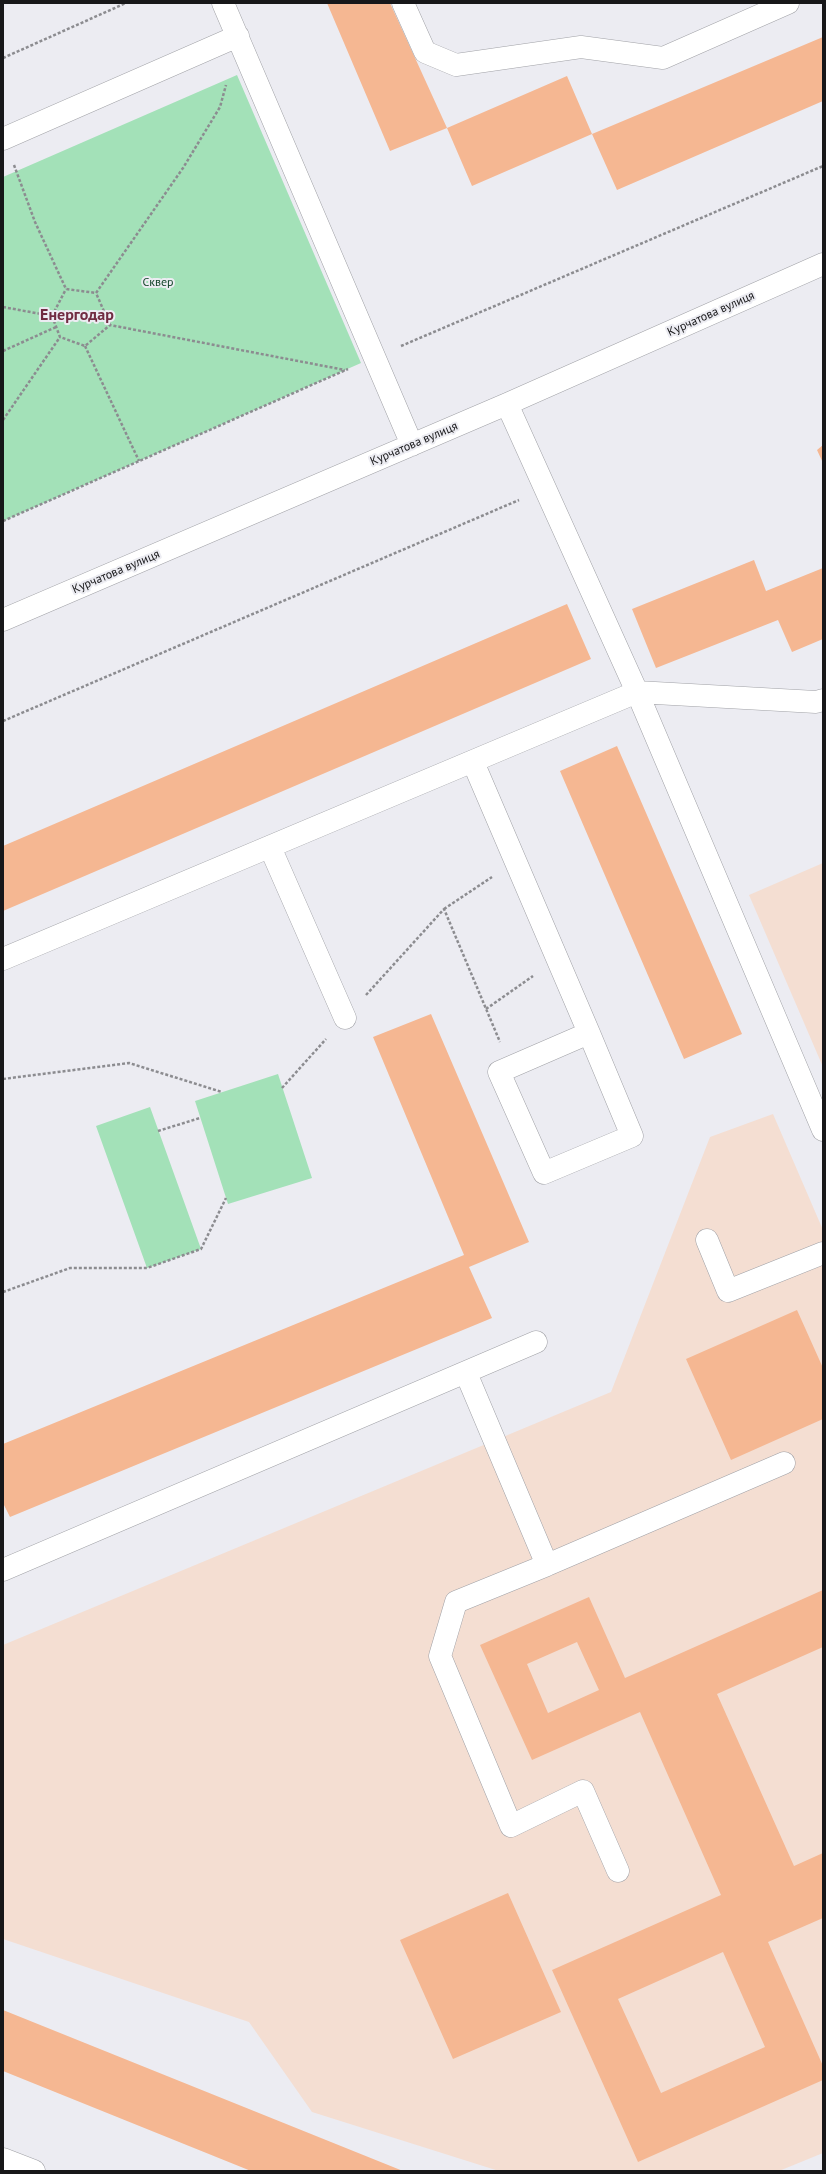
<!DOCTYPE html>
<meta charset="utf-8">
<style>
body{margin:0}
#map{position:relative;width:826px;height:2174px;overflow:hidden;background:#ececf2;font-family:"PT Sans",sans-serif}
canvas{display:block}
.frame{position:absolute;inset:0;border:4px solid #171719;pointer-events:none}
</style>
<div id="map">
<canvas width="826" height="2174"></canvas>
<div class="frame"></div>
</div>
<script>
const ctx = document.querySelector('canvas').getContext('2d');
ctx.lineJoin = 'round';
function paint(path, color) { ctx.fillStyle = color; ctx.fill(path, 'evenodd'); }
const toPath = rows => new Path2D(rows.map(r => 'M' + r).join(''));
function strokePath(path, color, width, dash) { ctx.strokeStyle = color; ctx.lineWidth = width; ctx.lineCap = dash ? 'butt' : 'round'; ctx.setLineDash(dash || []); ctx.stroke(path); }
function drawText(font, color, halo, rows, align = 'center') {
  ctx.font = font + ' "PT Sans",sans-serif'; ctx.lineWidth = 4; ctx.setLineDash([]); ctx.textBaseline = 'middle'; ctx.strokeStyle = halo; ctx.fillStyle = color; for (const [text, x, y, turn = 0] of rows) {
    ctx.save(); ctx.translate(x, y); ctx.rotate((+turn || 0) * Math.PI / 180); ctx.textAlign = isNaN(turn) ? turn : align; if (halo) ctx.strokeText(text, 0, 0); ctx.fillText(text, 0, 0); ctx.restore();
  }
}
paint(toPath([
 [823,863,823,1067,749,895],
 [773,1114,823,1230,823,2153,779,2171,499,2171,312,2112,249,2022,3,1939,3,1645,611,1392,710,1137]
]), '#f4ded2');
paint(toPath([
 [237,75,361,363,3,521,3,177],
 [278,1074,312,1178,228,1204,195,1101],
 [150,1107,201,1249,147,1268,96,1126]
]), '#a3e1b8');
paint(toPath([
 [327,3,390,3,447,128,390,151],
 [823,37,823,101,617,190,592,134],
 [567,76,592,134,472,186,447,128],
 [823,445,823,463,817,450],
 [754,560,766,591,823,568,823,639,792,652,778,620,656,668,632,609],
 [567,604,591,659,3,911,3,846],
 [617,746,742,1034,684,1059,560,771],
 [431,1014,529,1242,469,1267,492,1318,10,1517,3,1503,3,1444,464,1255,373,1037],
 [797,1310,823,1368,823,1419,731,1460,686,1359],
 [823,1590,823,1647,717,1694,794,1866,823,1853,823,1918,768,1942,823,2066,823,2080,638,2162,552,1970,721,1895,640,1712,532,1760,480,1645,589,1597,625,1678],
 [577,1642,599,1690,548,1713,527,1664],
 [723,1952,765,2047,661,2093,618,1999],
 [508,1893,561,2012,453,2059,400,1940],
 [3,2010,403,2171,251,2171,3,2071]
]), '#f5b792');
const minor = toPath([
 [223,3,412,445],
 [403,3,425,52,456,65,581,47,663,58,788,3],
 [3,139,238,36],
 [507,404,637,692,823,1130],
 [3,620,507,404,823,264],
 [473,762,589,1033,632,1136,544,1173,499,1072,589,1033],
 [270,847,345,1018],
 [3,959,637,692,816,702,823,700],
 [707,1240,728,1291,823,1253],
 [466,1373,547,1565,456,1602,440,1656,511,1826,583,1791,618,1871],
 [547,1565,784,1463],
 [3,1570,536,1342],
 [3,2159,34,2171]
]);
strokePath(minor, '#a0a1a6', 23);
strokePath(toPath([
 [3,58,126,3],
 [14,165,35,222,66,289,96,293],
 [3,307,52,316,60,337,85,346,110,325,345,370],
 [52,316,66,289],
 [110,325,96,293,183,168,220,107,226,85],
 [85,346,139,461],
 [401,346,823,166],
 [3,351,56,327],
 [3,420,60,337],
 [3,521,348,369],
 [3,721,519,500],
 [444,909,492,877],
 [366,995,444,909,500,1042],
 [486,1009,533,976],
 [3,1079,129,1063,222,1092],
 [282,1088,326,1039],
 [158,1131,200,1118],
 [3,1292,70,1268,147,1268,201,1249,226,1198]
]), '#8c8c90', 2.5, [3, 2]);
strokePath(minor, '#fff', 22);
drawText('12px', '#134429', '#ececf2', [
 ["Сквер",158,283]
]);
drawText('12px', '#171719', '#ececf2', [
 ["Курчатова вулиця",711,314,-24],
 ["Курчатова вулиця",414,444,-23],
 ["Курчатова вулиця",116,572,-23]
]);
drawText('bold 16px', '#712c42', '#ececf2', [
 ["Енергодар",77,315]
]);
</script>
